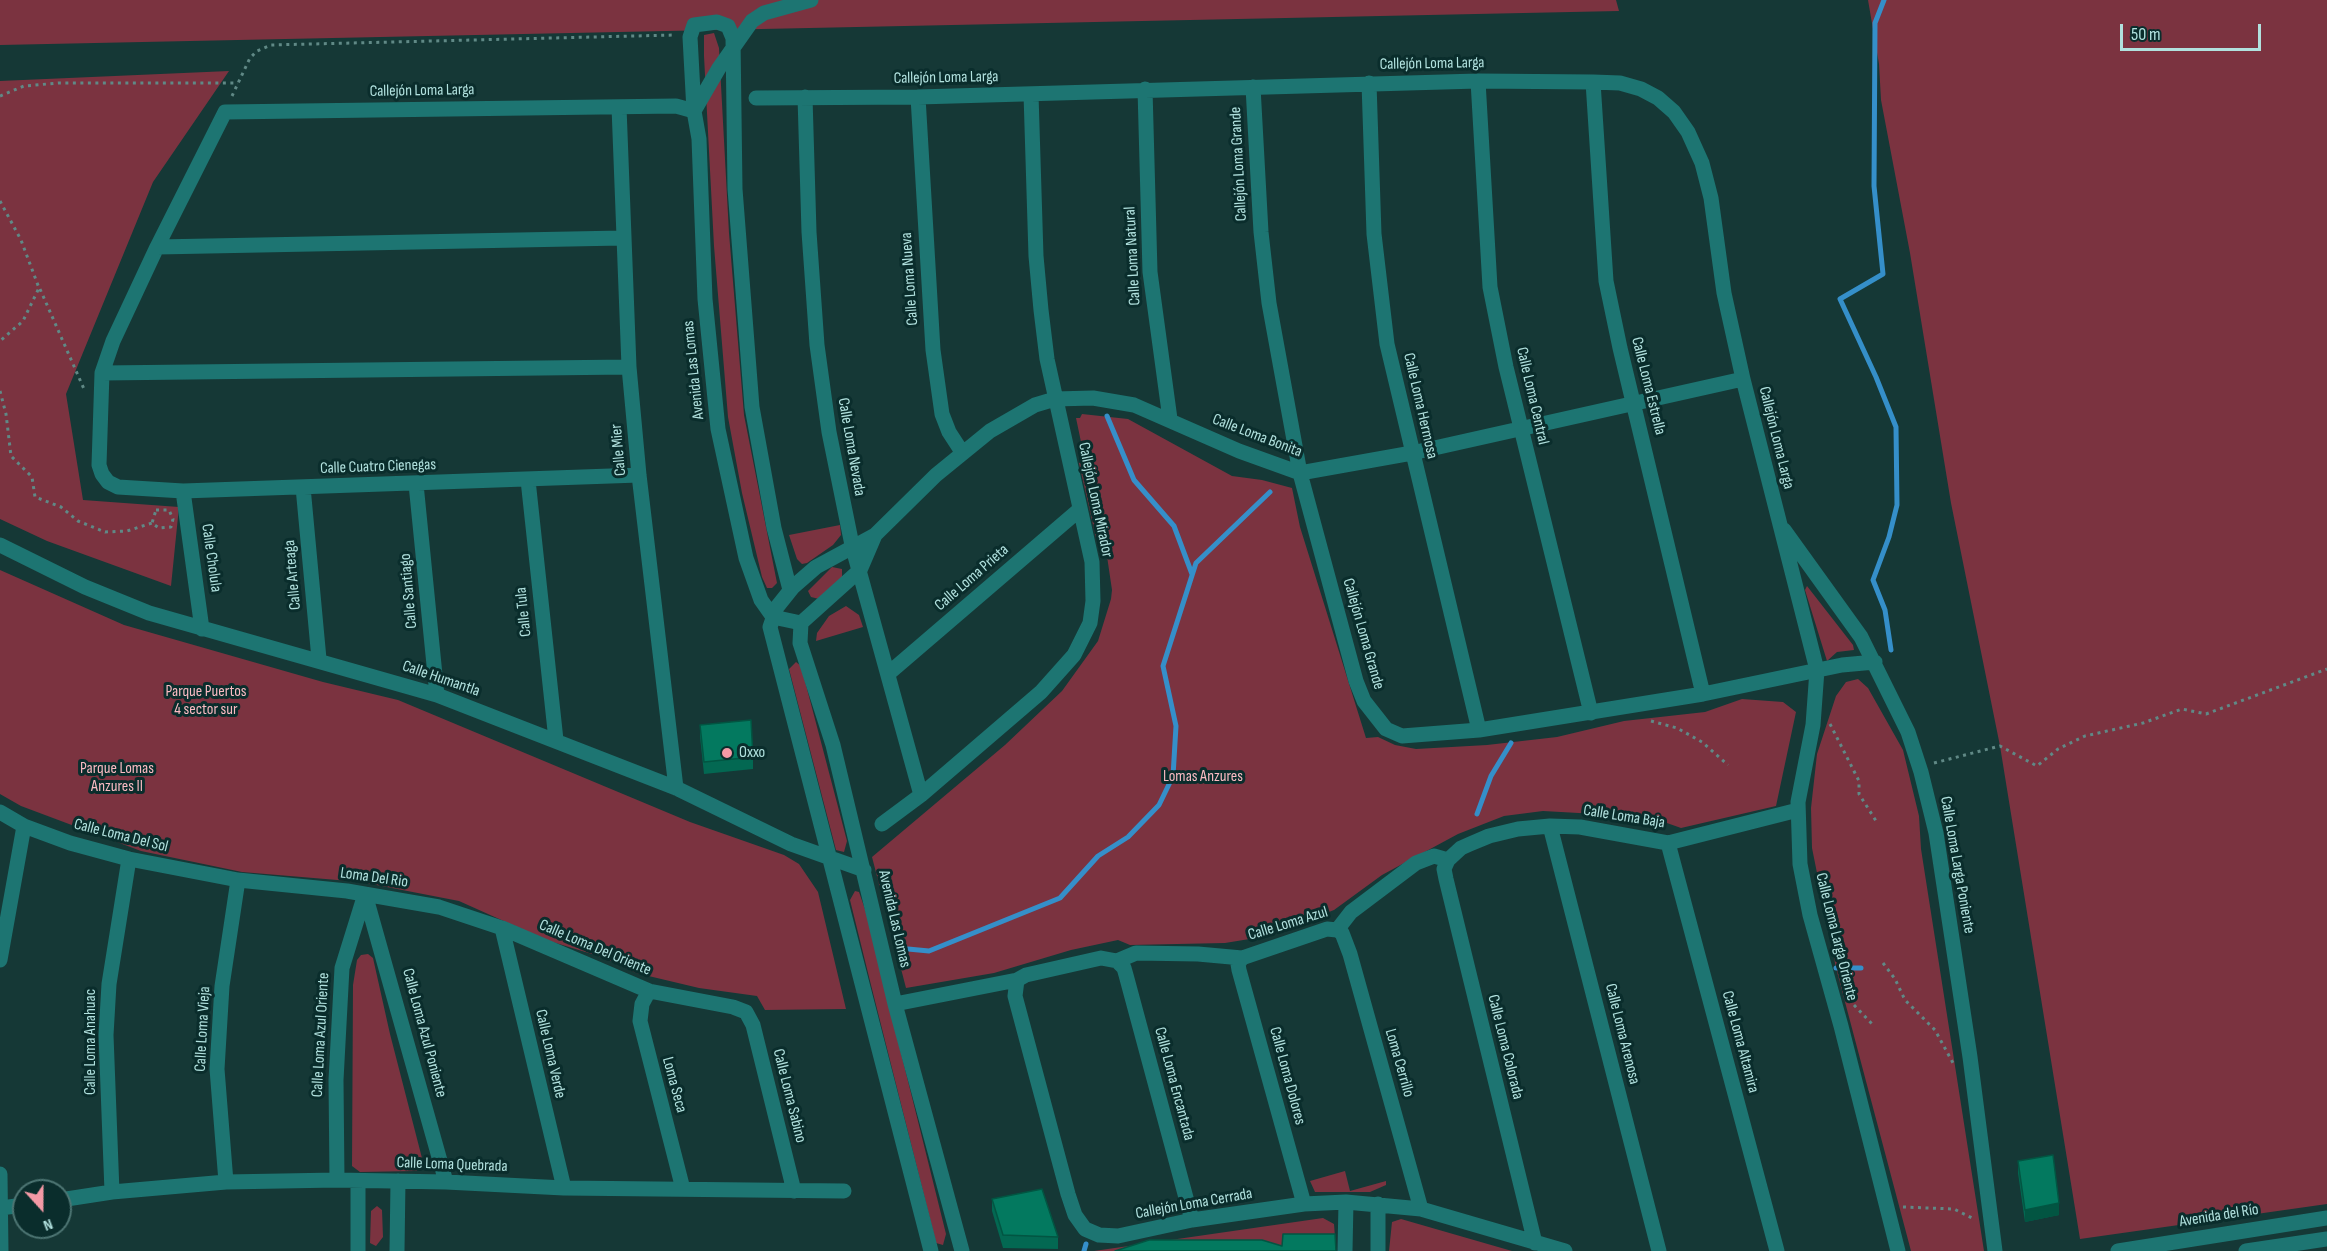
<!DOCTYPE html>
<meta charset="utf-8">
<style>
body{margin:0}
#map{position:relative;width:2327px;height:1251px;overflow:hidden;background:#153836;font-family:"Sofia Sans Condensed",sans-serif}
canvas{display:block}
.north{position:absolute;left:12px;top:1179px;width:60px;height:60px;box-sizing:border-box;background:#0a2d2c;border:2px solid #4d7573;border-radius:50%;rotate:159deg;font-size:16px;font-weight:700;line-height:24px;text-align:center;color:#b1e1de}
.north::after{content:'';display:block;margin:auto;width:21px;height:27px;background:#f49aa6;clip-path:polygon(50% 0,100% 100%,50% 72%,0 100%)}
.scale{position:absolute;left:2120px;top:24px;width:141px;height:27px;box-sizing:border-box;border:3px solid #b1e1de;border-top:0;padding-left:8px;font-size:18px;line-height:21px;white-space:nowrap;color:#b1e1de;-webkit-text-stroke:4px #0a2d2c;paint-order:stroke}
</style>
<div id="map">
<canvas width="2327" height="1251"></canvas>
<div class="north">N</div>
<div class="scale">50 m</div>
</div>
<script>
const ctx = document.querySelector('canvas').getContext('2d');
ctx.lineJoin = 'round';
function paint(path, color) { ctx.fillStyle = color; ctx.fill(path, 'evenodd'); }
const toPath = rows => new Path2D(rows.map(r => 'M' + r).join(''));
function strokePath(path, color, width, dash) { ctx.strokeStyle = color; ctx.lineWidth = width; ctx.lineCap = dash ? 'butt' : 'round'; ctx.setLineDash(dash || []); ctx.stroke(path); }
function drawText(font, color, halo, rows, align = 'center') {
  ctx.font = font + ' "Sofia Sans Condensed",sans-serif'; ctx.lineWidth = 6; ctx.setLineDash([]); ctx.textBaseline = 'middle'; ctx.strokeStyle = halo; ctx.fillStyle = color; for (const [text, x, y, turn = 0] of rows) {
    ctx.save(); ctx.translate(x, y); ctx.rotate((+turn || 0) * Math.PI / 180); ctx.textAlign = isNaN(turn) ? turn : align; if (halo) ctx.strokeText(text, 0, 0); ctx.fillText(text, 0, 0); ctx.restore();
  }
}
paint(toPath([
 [0,0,1616,0,1619,11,0,45],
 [1868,0,2327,0,2327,1204,2080,1239,2000,746,1951,503,1910,253,1881,100,1879,64],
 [714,33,719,48,729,233,744,415,777,583,772,588,767,588,762,577,742,493,728,417,714,246,704,56,704,35],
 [229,71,153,182,66,394,83,500,179,507,171,586,47,541,0,519,0,81],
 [1082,414,1128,419,1232,476,1262,480,1292,488,1300,527,1366,738,1378,737,1395,745,1416,749,1487,745,1557,737,1624,721,1705,712,1742,699,1783,702,1796,712,1776,806,1681,828,1650,817,1543,811,1504,816,1458,834,1382,875,1334,910,1268,936,1225,943,1130,945,1118,940,1071,950,994,973,906,988,872,857,1005,745,1062,691,1098,641,1111,599,1112,590,1104,536,1096,538,1079,463,1085,461,1076,418,1080,418],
 [840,525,841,535,833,545,807,563,802,564,797,559,789,535],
 [832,567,842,569,842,578,819,599,811,597,808,591],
 [0,570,124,625,323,682,398,700,690,822,784,855,799,864,818,892,846,1009,765,1010,757,996,699,988,636,973,605,958,546,940,459,901,361,882,242,872,141,851,21,806,0,794],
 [1807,586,1853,645,1854,650,1837,652,1827,661,1805,590],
 [846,606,859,615,863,627,816,641,817,633,829,616],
 [796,662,801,666,847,841,844,852,836,850,789,669],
 [1858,679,1868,688,1903,750,1919,816,1921,849,1984,1251,1911,1251,1836,968,1812,848,1811,808,1817,754,1836,696,1846,682],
 [855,891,859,892,866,912,946,1234,943,1245,936,1243,871,985,850,900],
 [368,954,373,958,390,1034,423,1162,423,1166,416,1171,360,1172,352,1166,353,985,357,960,361,955],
 [1345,1171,1350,1191,1386,1181,1386,1185,1370,1192,1315,1192,1310,1181],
 [377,1206,382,1210,383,1237,376,1246,370,1243,371,1211],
 [1323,1218,1334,1224,1336,1251,1094,1251],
 [1401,1219,1512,1251,1389,1251,1392,1222]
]), '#7b3340');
strokePath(toPath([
 [1884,0,1875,23,1874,186,1883,274,1840,299,1876,377,1896,427,1897,505,1889,537,1873,580,1885,610,1891,650],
 [1107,416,1134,480,1174,526,1192,574],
 [1477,814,1491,776,1511,743],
 [908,949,929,951,1060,898,1098,856,1128,837,1159,805,1173,776,1176,726,1163,666,1196,563,1270,492],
 [1836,968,1861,968],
 [1084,1251,1086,1244]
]), '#358fc9', 5);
strokePath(toPath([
 [0,96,24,86,59,83,238,83],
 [232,96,250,58,257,51,271,45,674,35],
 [0,201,21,240,39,288,23,321,0,341],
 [40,289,84,389],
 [0,391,6,414,11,456,32,477,35,497,61,507,78,521,105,532,127,531,152,523],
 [156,510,169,510,173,519,171,527,159,528,152,523,156,510],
 [1651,721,1677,728,1702,742,1728,765],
 [1830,724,1859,781,1859,794,1878,824],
 [1934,763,2000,746,2037,766,2058,749,2085,736,2143,723,2182,709,2206,714,2327,669],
 [1883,963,1895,979,1905,1000,1935,1030,1953,1063],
 [1854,1005,1873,1025],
 [1903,1207,1954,1209,1974,1219]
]), '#608986', 3, [3, 4.5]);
strokePath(toPath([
 [1478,81,1490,287,1506,367,1591,713],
 [1593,82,1606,281,1620,348,1703,694],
 [1369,83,1374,234,1387,344,1479,730],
 [1253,87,1261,232,1269,303,1300,473,1356,681,1364,701,1386,729,1402,736,1479,730,1703,694,1842,665,1875,662],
 [1145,89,1150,272,1170,419],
 [805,97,809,232,817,345,829,432,852,545,921,795],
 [918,97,933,350,942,414,949,432,962,452],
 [756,98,918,97,1478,81,1593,82,1620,83,1641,89,1658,98,1674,112,1688,132,1702,163,1711,198,1724,293,1743,379,1817,670,1813,725,1798,802,1800,864,1810,915,1841,1026,1898,1251],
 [619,107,629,367,639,475,676,788],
 [694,111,719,68,752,21,764,13,811,0],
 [157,247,622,238],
 [102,373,629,367],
 [639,475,183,491,118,487,108,482,102,474,99,465,102,373,113,341,157,247,225,112,676,106,694,111],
 [528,480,556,740],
 [416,484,437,695],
 [303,487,319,659],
 [183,491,202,629],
 [1784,530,1861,637,1908,732,1921,772,1936,833,1970,1057,1995,1251],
 [0,545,85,587,149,613,437,695,676,788,791,844,864,870],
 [790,590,774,528,752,407,735,189,733,38,728,26,717,22,694,25,690,37,694,111,699,139,705,299,718,429,746,558,761,600,773,617,801,623],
 [801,623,800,643,833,745,895,1004,962,1251],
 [801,623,860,570,875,535],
 [889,673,1079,510],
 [0,812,24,826,70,843,129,859,238,880,347,891,439,907,502,928,649,991,733,1007,746,1012,753,1025,794,1191],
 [882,824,921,795,1041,692,1074,655,1090,623,1093,601,1092,562,1047,359,1041,310,1036,256,1031,94],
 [1550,826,1659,1251],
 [1668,843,1777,1251],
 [365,894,446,1182],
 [502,928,564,1188],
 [1337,930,1342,933,1350,954,1421,1209],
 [1337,930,1351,912,1416,863,1434,856,1448,860],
 [1242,958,1238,964,1239,970,1304,1204],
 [0,960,24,826],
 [1117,961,1124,968,1126,975,1192,1220],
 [1117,961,1136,953,1198,954,1242,958,1327,929,1337,930],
 [1017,980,1015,996,1068,1194,1075,1215,1085,1229,1099,1235,1118,1236,1192,1220,1304,1204,1346,1202,1421,1209,1565,1251],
 [649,991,642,1004,640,1021,683,1189],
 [895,1004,1017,980,1026,975,1101,958,1117,961],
 [0,1174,1,1251],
 [337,1180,336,1080,342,968,365,894],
 [226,1182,217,1069,222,986,238,880],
 [112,1192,106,1035,109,984,129,859],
 [60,1200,112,1192,226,1182,337,1180,446,1182,564,1188,844,1191],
 [0,1208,24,1205],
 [1535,1243,1446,879,1444,869,1448,860,1461,848,1470,844,1489,836,1518,829,1550,826,1580,827,1668,843,1798,810],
 [358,1251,358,1181],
 [397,1251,398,1181],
 [931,1251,770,627,777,607,793,587,816,567,875,535,936,475,990,431,1035,405,1055,399,1093,398,1134,405,1239,451,1300,473,1412,453,1743,379],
 [1345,1251,1346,1202],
 [1378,1251,1378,1204],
 [2118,1251,2327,1218],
 [2246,1251,2327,1239]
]), '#1d7572', 15);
paint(toPath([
 [700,725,753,757,753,769,704,774,700,737],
 [2018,1161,2059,1215,2025,1222,2018,1173],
 [992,1199,1058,1237,1058,1249,1003,1248,992,1211]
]), '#036852');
paint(toPath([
 [2059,1203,2059,1215,2025,1222,2025,1210]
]), '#025542');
const building = toPath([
 [751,720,753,757,704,762,700,725,751,720],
 [2053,1155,2059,1203,2025,1210,2018,1161,2053,1155],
 [1042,1189,1058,1237,1003,1235,992,1199,1042,1189],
 [1283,1234,1335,1234,1336,1251,1115,1251,1149,1240,1262,1240,1282,1246,1283,1234]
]);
paint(building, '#03795f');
strokePath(building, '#025542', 1.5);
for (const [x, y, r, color] of [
 [727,753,6,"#f49aa6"]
]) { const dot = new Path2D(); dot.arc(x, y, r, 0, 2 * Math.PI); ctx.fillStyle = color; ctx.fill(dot); strokePath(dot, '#0a2d2c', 2); }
drawText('16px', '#b1e1de', '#0a2d2c', [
 ["Callejón Loma Larga",1432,64,-1],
 ["Callejón Loma Larga",946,78,-1],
 ["Callejón Loma Larga",422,91,-1],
 ["Callejón Loma Grande",1239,164,-93],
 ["Calle Loma Natural",1133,256,-93],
 ["Calle Loma Nueva",910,279,-94],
 ["Avenida Las Lomas",694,370,-96],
 ["Calle Loma Estrella",1648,386,76],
 ["Calle Loma Central",1532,396,77],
 ["Calle Loma Hermosa",1420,406,77],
 ["Calle Loma Bonita",1257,436,21],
 ["Callejón Loma Larga",1776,438,76],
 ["Calle Loma Nevada",851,447,80],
 ["Calle Mier",619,450,-95],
 ["Calle Cuatro Cienegas",378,467,-2],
 ["Callejón Loma Mirador",1095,500,78],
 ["Calle Cholula",211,558,82],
 ["Calle Arteaga",293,575,-95],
 ["Calle Loma Prieta",972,578,-41],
 ["Calle Santiago",409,591,-95],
 ["Calle Tula",524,612,-96],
 ["Callejón Loma Grande",1363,634,74],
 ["Calle Humantla",441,679,19],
 ["Calle Loma Baja",1624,817,9],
 ["Calle Loma Del Sol",121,836,14],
 ["Calle Loma Larga Poniente",1957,865,80],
 ["Loma Del Rio",374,878,8],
 ["Avenida Las Lomas",894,919,77],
 ["Calle Loma Azul",1288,924,-17],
 ["Calle Loma Larga Oriente",1836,937,76],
 ["Calle Loma Del Oriente",595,948,23],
 ["Calle Loma Vieja",203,1029,-87],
 ["Calle Loma Azul Poniente",424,1033,75],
 ["Calle Loma Arenosa",1622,1034,76],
 ["Calle Loma Azul Oriente",321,1035,-87],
 ["Calle Loma Anahuac",91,1042,-90],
 ["Calle Loma Altamira",1740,1042,75],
 ["Calle Loma Colorada",1505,1047,76],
 ["Calle Loma Verde",550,1054,77],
 ["Loma Cerrillo",1399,1063,74],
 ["Calle Loma Dolores",1287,1076,75],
 ["Calle Loma Encantada",1174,1084,75],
 ["Loma Seca",674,1085,75],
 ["Calle Loma Sabino",789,1096,76],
 ["Calle Loma Quebrada",452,1165,2],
 ["Callejón Loma Cerrada",1194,1204,-10],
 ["Avenida del Río",2219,1216,-9]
]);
drawText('16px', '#fbbbc3', '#0a2d2c', [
 ["Parque Puertos",206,692],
 ["4 sector sur",206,710],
 ["Parque Lomas",117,769],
 ["Anzures II",117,787],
 ["Lomas Anzures",1203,777]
]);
drawText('16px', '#b1e1de', '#0a2d2c', [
 ["Oxxo",739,753]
], 'left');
</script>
